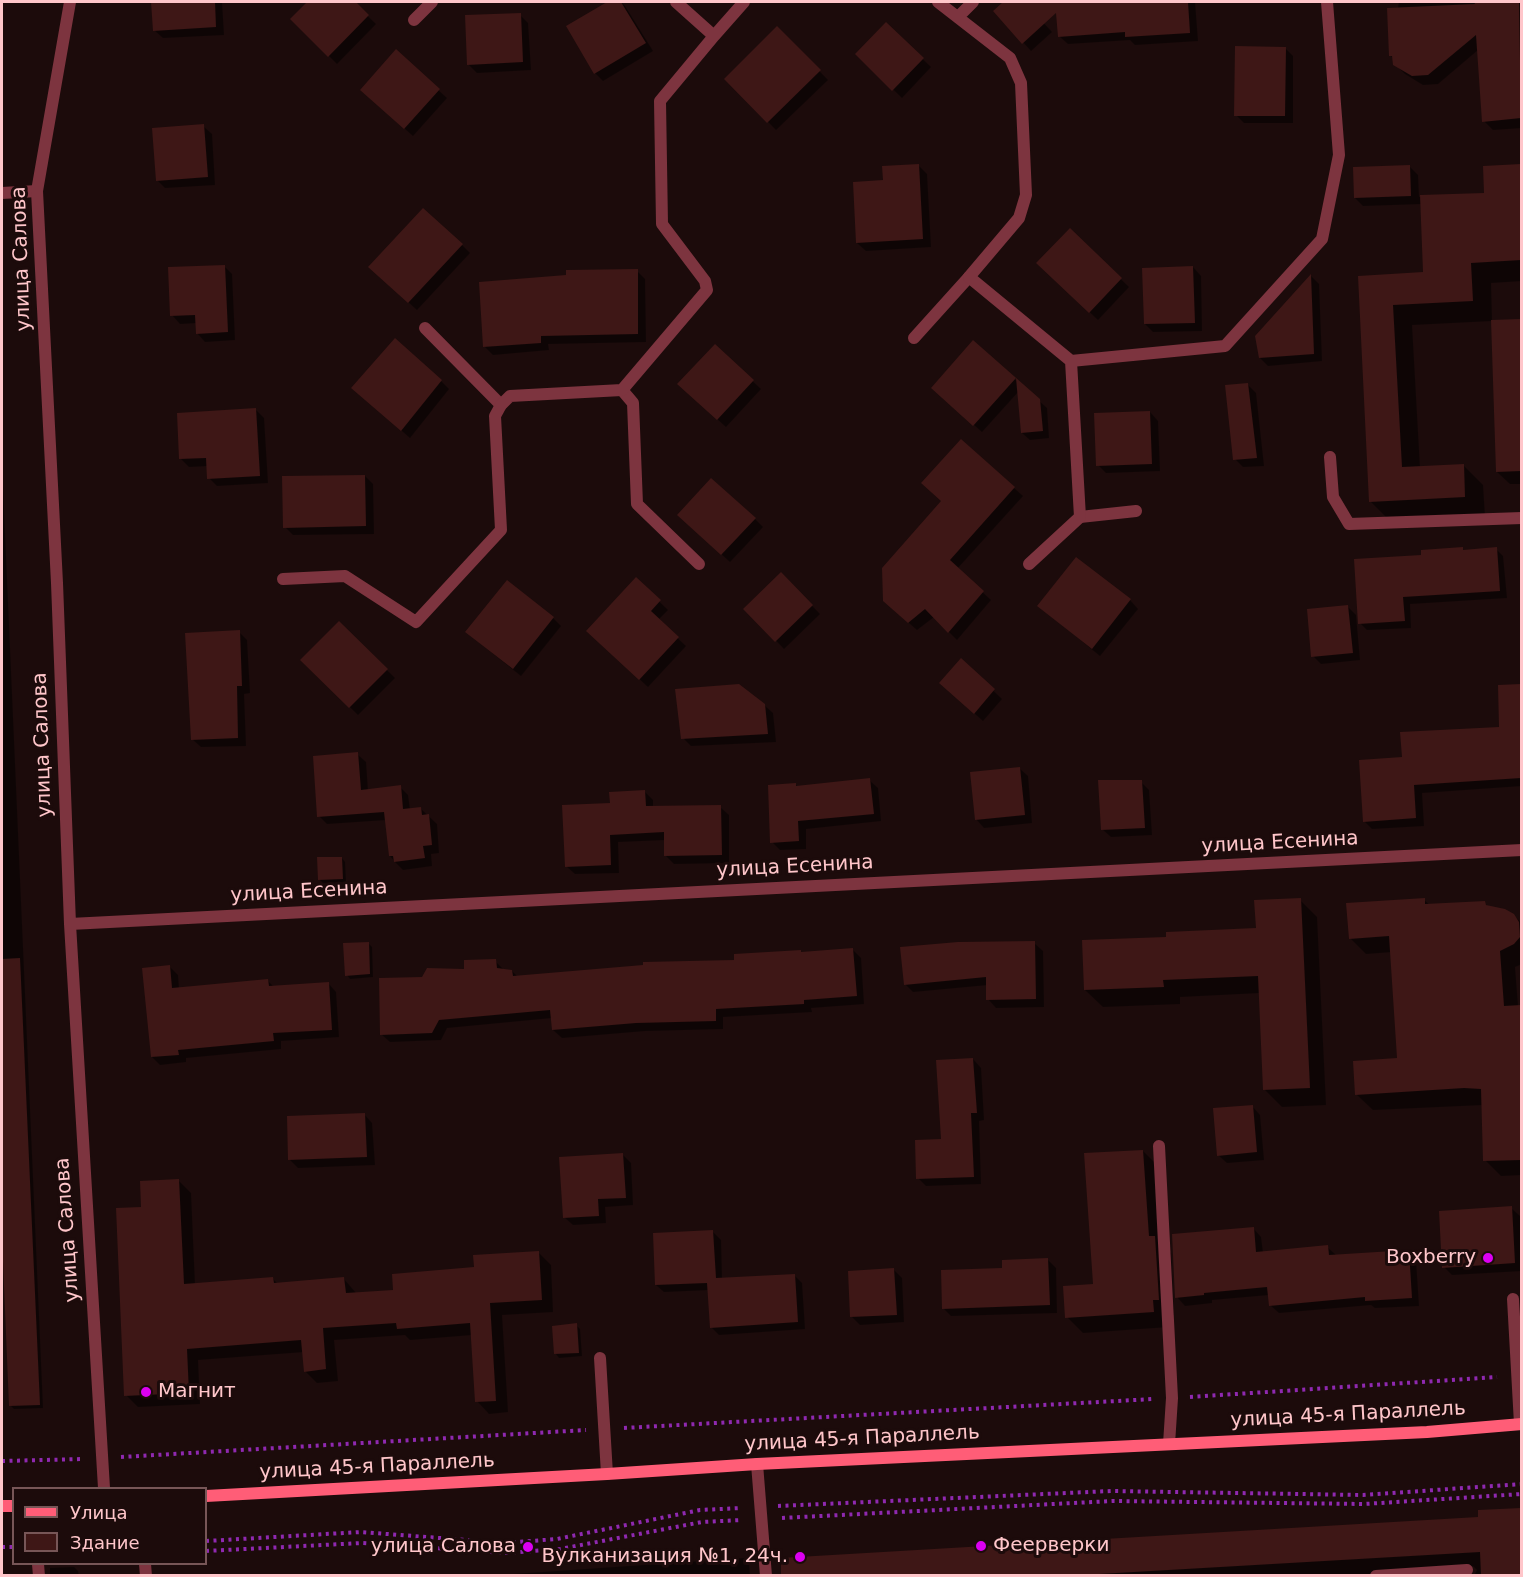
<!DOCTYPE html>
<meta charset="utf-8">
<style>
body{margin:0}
#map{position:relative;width:1523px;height:1577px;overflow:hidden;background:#1c0b0b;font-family:"DejaVu Sans",sans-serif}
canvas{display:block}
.frame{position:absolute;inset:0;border:3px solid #ffc6ca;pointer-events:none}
.legend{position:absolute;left:12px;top:1487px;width:195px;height:78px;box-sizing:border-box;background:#1c0b0b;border:2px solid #775657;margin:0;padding:8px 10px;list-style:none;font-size:18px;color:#ffc6ca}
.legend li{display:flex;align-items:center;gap:12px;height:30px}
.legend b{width:30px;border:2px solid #775657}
</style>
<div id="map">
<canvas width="1523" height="1577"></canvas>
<div class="frame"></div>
<ul class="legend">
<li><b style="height:8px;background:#ff5d77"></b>Улица</li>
<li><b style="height:16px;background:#3e1716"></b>Здание</li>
</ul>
</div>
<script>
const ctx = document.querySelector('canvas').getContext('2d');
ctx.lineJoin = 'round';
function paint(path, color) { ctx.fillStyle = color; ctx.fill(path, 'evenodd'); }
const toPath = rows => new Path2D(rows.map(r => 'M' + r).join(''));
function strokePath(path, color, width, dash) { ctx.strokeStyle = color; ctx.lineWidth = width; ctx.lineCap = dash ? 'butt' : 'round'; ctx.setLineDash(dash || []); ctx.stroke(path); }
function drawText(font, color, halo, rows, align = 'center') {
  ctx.font = font + ' "DejaVu Sans",sans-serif'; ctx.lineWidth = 6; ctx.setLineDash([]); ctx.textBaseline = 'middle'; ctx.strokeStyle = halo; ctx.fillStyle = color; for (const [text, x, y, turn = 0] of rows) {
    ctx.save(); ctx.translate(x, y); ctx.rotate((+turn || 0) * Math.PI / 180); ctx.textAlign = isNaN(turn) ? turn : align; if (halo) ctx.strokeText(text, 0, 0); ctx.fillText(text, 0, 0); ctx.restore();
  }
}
paint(toPath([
 [153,2,222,2,224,35,163,38,154,30],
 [309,2,353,2,376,24,337,64,292,19],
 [610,2,621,2,625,6,653,51,603,81,595,73,568,27],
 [1006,2,1024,2,1052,32,1031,51,995,11],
 [1057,2,1195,2,1198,41,1135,45,1130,40,1068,44,1059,36],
 [1399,2,1522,2,1522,128,1493,130,1484,121,1478,50,1438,84,1423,85,1405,74,1395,64,1394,59,1390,55],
 [520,15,528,23,531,70,477,73,468,64],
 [886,24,931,67,902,98,857,54],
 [777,28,828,80,776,130,726,79],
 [1285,48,1293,56,1293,123,1244,123,1236,115],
 [396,52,447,98,413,136,370,98],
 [203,126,212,134,215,185,165,188,157,180],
 [919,166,927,174,931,247,866,251,857,243,885,181],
 [1522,166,1522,281,1491,283,1492,321,1412,325,1420,468,1463,465,1483,485,1485,517,1391,522,1371,502,1359,277,1425,274,1422,204,1363,206,1355,198,1410,167,1418,175,1419,197,1486,194,1484,167],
 [1070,230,1129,287,1098,320,1038,263],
 [462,245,470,253,417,310,378,275],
 [224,266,232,274,235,340,205,342,197,333,197,323,180,324,172,315],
 [1193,267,1201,276,1202,331,1153,332,1145,324],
 [637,271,645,279,646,342,548,344,549,350,493,355,484,346],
 [1311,276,1319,284,1322,361,1268,366,1260,358,1257,337],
 [1522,321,1522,484,1510,484,1497,472,1492,322],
 [973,342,1047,408,1049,438,1030,440,1022,433,1019,391,982,432,940,395],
 [715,346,761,389,726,427,687,392],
 [441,381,449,389,410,438,362,396],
 [1248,385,1256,393,1264,466,1243,467,1235,459],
 [256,410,264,418,268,483,217,486,209,478,208,466,189,467,181,459],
 [1150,412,1158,421,1160,471,1106,473,1098,465],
 [961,441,1023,496,957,569,991,600,957,640,934,617,917,630,893,609,943,502],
 [2,464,43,1408,14,1409,10,1405,2,1204],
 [365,476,373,484,374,534,293,535,285,527],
 [755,519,763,527,730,562,687,523],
 [1496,549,1503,556,1507,598,1410,604,1411,628,1367,630,1360,623,1356,561],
 [781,574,820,614,784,649,746,609],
 [636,579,668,610,658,620,686,646,648,687,596,639],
 [1130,600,1138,609,1100,656,1039,606],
 [1348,607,1356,615,1360,660,1321,664,1313,656],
 [553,618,561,626,521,676,476,640],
 [339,623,395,678,358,715,302,660],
 [239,632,247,640,250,693,244,694,246,746,201,747,192,739],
 [961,660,1002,699,983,721,949,691],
 [1522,685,1522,786,1422,793,1424,826,1372,829,1364,821,1404,758,1500,729,1500,686],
 [764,705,773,713,776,742,691,746,683,738],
 [357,754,366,762,368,791,400,787,408,795,410,810,421,809,437,824,439,853,431,854,432,866,403,870,395,862,390,856,386,820,327,824,319,816],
 [1019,768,1028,776,1032,823,984,828,976,819],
 [869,780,878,788,881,821,806,829,806,849,780,850,772,842,796,785,798,787],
 [1141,782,1149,790,1152,835,1111,837,1102,829],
 [645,792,653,800,653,807,720,807,729,815,729,863,674,864,666,856,665,840,618,842,619,873,575,874,566,866,611,805],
 [342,858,345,862,346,882,323,883,319,879],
 [1300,900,1317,917,1326,1105,1282,1107,1265,1090,1260,993,1180,997,1180,1004,1103,1007,1085,990,1167,938,1257,930],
 [1424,900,1430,905,1484,903,1489,907,1513,915,1522,923,1522,964,1515,967,1518,1006,1522,1006,1522,1175,1501,1176,1485,1160,1483,1105,1373,1110,1357,1095,1399,1060,1392,952,1366,954,1350,938],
 [368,943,372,947,373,977,350,979,347,975],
 [1034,943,1043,951,1044,1007,996,1008,988,999,988,985,913,992,905,984],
 [853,950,861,958,864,1004,811,1008,812,1012,723,1017,723,1029,645,1031,562,1038,553,1030,552,1018,447,1028,441,1040,390,1042,381,1034,423,978,466,971,495,961,503,969,512,971,518,977,736,961,800,951,803,954],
 [169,966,178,975,179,989,267,980,274,987,328,983,336,992,339,1037,281,1041,281,1049,186,1058,186,1062,160,1065,152,1057],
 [973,1059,981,1068,984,1120,979,1121,981,1184,926,1186,918,1178,942,1140],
 [1252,1106,1260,1115,1264,1160,1227,1163,1218,1155],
 [364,1114,372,1123,375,1165,298,1168,290,1160],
 [1143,1151,1159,1167,1164,1246,1171,1253,1174,1315,1168,1316,1169,1327,1083,1333,1067,1317,1094,1286],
 [623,1155,631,1163,633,1205,605,1207,606,1223,573,1225,564,1217],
 [179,1181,191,1193,195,1285,273,1279,278,1284,344,1279,356,1293,395,1291,538,1252,551,1265,553,1312,502,1315,508,1412,489,1414,477,1401,472,1335,410,1340,405,1335,334,1340,338,1381,317,1383,305,1371,304,1352,198,1360,200,1404,138,1407,126,1395,143,1209],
 [1511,1208,1520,1216,1522,1271,1452,1275,1444,1267],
 [1253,1228,1261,1237,1263,1253,1327,1247,1336,1255,1408,1252,1416,1260,1419,1306,1375,1308,1371,1305,1279,1313,1270,1305,1269,1295,1212,1300,1212,1303,1185,1306,1177,1297],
 [713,1232,721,1240,722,1279,794,1275,802,1283,805,1329,719,1335,711,1327,709,1290,664,1292,656,1285],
 [1048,1260,1056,1268,1057,1313,951,1316,943,1308,1004,1269],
 [894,1270,902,1278,904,1322,860,1325,852,1317],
 [576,1325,580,1329,582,1356,559,1358,556,1354],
 [1522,1510,1522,1576,1474,1576,1477,1570,1473,1566,1377,1573,1376,1576,790,1576,789,1559,1480,1518,1480,1512],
 [745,1558,749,1562,750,1576,485,1576],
 [74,1567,78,1571,79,1576,50,1576,50,1568]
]), '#0007');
paint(toPath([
 [151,2,215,2,216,27,153,31],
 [307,2,356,2,369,15,328,57,290,19],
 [607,2,621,2,646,43,594,74,566,26],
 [1003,2,1188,2,1190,33,1125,37,1125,32,1058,37,1056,13,1022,44,993,11],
 [1474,2,1519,2,1521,118,1482,122,1476,35,1428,75,1412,76,1393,65,1392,56,1389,56,1387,8,1475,4],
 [521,13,523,62,467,65,465,15],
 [886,22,924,58,892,91,855,54],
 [777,26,821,70,767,123,724,79],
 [1235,46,1286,47,1285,116,1234,116],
 [396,49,440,89,404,129,360,90],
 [204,124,208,177,156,181,152,128],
 [919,164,923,239,856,243,853,182,883,180,882,166],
 [1521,164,1521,260,1471,263,1473,301,1393,305,1402,467,1464,464,1465,497,1369,502,1358,276,1423,272,1420,195,1484,193,1483,166],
 [1410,165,1411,196,1354,198,1353,167],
 [423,208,463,244,408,303,368,267],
 [1070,228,1122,278,1089,313,1036,263],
 [225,265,228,332,196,334,195,315,170,316,168,267],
 [1193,266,1195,323,1144,324,1142,268],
 [638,269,638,334,541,336,541,343,483,347,479,282,566,275,566,270],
 [1311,274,1314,354,1259,358,1255,336],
 [1521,319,1521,471,1496,472,1491,320],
 [395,338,442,380,401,431,351,388],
 [973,340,1040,399,1043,431,1021,433,1016,378,973,426,931,388],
 [715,344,754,380,717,420,677,384],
 [1248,383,1257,458,1233,460,1225,385],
 [256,408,260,476,207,479,206,458,179,459,177,413],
 [1150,411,1152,464,1096,466,1094,413],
 [961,439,1015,487,950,560,984,591,948,633,925,609,908,623,883,601,882,568,941,501,921,483],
 [365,475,366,526,283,528,282,476],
 [711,478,756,518,721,555,677,515],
 [1463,547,1463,550,1497,547,1500,591,1403,597,1405,621,1358,624,1354,559,1421,555,1421,550],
 [1076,557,1131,599,1092,649,1037,606],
 [781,572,813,605,775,642,743,609],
 [636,577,661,600,651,611,679,637,639,680,586,631],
 [507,580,554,617,513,669,465,632],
 [1348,605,1353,653,1311,657,1307,609],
 [339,621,388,669,349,708,300,660],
 [240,630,242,686,237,686,238,738,191,740,185,633],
 [961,658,995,689,974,714,939,683],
 [739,684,765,704,768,734,681,739,675,689],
 [1521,684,1521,778,1414,785,1416,818,1363,822,1359,760,1402,757,1400,732,1499,727,1498,685],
 [358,752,361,790,401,785,403,809,421,807,422,815,429,814,432,845,423,846,425,858,394,862,393,856,389,856,384,812,317,817,313,756],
 [1020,767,1025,815,975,820,970,772],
 [870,778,874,814,798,821,799,841,770,843,768,785,796,783,796,786],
 [1098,780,1142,780,1145,828,1101,830],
 [645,790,646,806,721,805,722,855,664,856,664,832,610,835,611,865,565,867,562,805,610,803,609,792],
 [317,857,342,857,343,879,318,880],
 [1301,898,1310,1088,1263,1090,1258,976,1163,980,1164,987,1084,990,1082,940,1166,937,1166,932,1256,928,1254,900],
 [1425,898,1425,904,1485,901,1486,905,1505,909,1514,914,1519,922,1520,937,1514,944,1500,951,1504,1006,1521,1005,1521,1160,1483,1161,1481,1089,1464,1088,1355,1095,1353,1061,1397,1058,1389,936,1349,939,1346,903],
 [1035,941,1036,999,986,1000,986,977,904,985,900,947,958,942],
 [369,942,370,974,345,976,343,943],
 [853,948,857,996,804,1000,804,1004,716,1009,716,1021,636,1023,552,1030,550,1010,439,1020,432,1033,380,1035,379,978,422,977,427,968,464,969,464,960,496,959,497,968,512,970,513,976,643,965,643,962,734,960,734,954,801,950,801,952],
 [20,958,40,1405,9,1406,2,1238,2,959],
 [170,965,172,988,268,979,269,986,329,982,332,1030,273,1033,274,1041,178,1050,179,1055,151,1057,142,968],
 [973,1058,977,1113,971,1113,974,1177,916,1179,915,1140,941,1139,936,1060],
 [1253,1105,1257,1152,1217,1156,1213,1108],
 [365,1113,367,1157,288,1160,287,1116],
 [1143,1150,1149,1236,1155,1236,1159,1300,1153,1300,1154,1312,1065,1318,1063,1286,1093,1284,1084,1153],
 [623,1153,626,1198,598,1199,599,1216,563,1218,559,1157],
 [179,1179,184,1284,273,1277,274,1283,344,1277,346,1293,393,1290,392,1274,474,1267,473,1255,539,1251,542,1300,490,1303,496,1401,475,1402,470,1323,397,1329,396,1323,323,1328,326,1369,304,1372,301,1340,187,1349,189,1393,124,1396,116,1208,141,1207,140,1181],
 [1512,1206,1515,1263,1442,1268,1439,1211],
 [1254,1227,1256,1252,1328,1245,1329,1255,1409,1250,1412,1298,1365,1301,1365,1297,1269,1306,1267,1287,1204,1293,1204,1295,1175,1298,1172,1234],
 [713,1230,716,1278,795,1274,798,1322,710,1328,707,1283,655,1285,653,1233],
 [1048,1258,1050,1305,942,1309,941,1270,1002,1268,1002,1260],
 [894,1268,897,1315,850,1317,848,1271],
 [577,1323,579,1353,554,1354,552,1326],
 [1521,1508,1521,1575,1481,1575,1480,1552,1082,1575,781,1575,781,1558,1478,1517,1478,1510]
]), '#3e1716');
strokePath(toPath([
 [1190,1397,1497,1377],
 [624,1428,1153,1399],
 [121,1457,586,1430],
 [2,1461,83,1459],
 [778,1506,1111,1491,1363,1495,1522,1484],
 [782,1518,1112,1501,1364,1504,1522,1494],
 [206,1541,361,1532,505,1543,557,1539,700,1510,741,1508],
 [2,1547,14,1547],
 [206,1551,362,1543,506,1553,560,1549,702,1522,741,1520]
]), '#8f29b0', 4, [3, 4.5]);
strokePath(toPath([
 [2,193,37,191],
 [425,328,501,405],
 [914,338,969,277],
 [622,390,633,403,637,504,699,564],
 [1080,517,1136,511],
 [1159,1146,1172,1398,1169,1444],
 [1513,1299,1520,1424],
 [600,1358,607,1474],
 [757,1464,766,1576],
 [145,1564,146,1576],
 [1376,1576,1467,1570]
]), '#7d343f', 12);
strokePath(toPath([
 [70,2,37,191,57,583,70,924,104,1488],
 [938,2,1010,58,1021,83,1026,195,1019,218,969,277,1071,361,1080,517,1029,564],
 [958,17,973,2],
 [414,20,432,2],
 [714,36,744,2],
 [1071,361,1225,346,1322,239,1339,155,1327,2],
 [1330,457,1333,497,1349,524,1522,518],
 [283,579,345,576,416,622,501,530,495,416,501,405,510,396,622,390,707,290,705,281,662,224,660,101,714,36,676,2],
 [70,924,1522,850],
 [38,1564,39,1576]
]), '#7d343f', 12);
strokePath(toPath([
 [206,1496,607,1474,757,1464,1427,1432,1522,1424],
 [2,1506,14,1506]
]), '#ff5d77', 12);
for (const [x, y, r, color] of [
 [1488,1258,6,"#dc00f1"],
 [146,1392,6,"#dc00f1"],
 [981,1546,6,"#dc00f1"],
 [528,1547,6,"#dc00f1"],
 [800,1557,6,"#dc00f1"]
]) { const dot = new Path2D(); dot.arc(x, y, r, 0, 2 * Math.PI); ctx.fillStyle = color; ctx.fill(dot); strokePath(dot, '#1c0b0b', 2); }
drawText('20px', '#ffc6ca', '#1c0b0b', [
 ["улица Салова",22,259,-92],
 ["улица Салова",43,745,-92],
 ["улица Есенина",1280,843,-3],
 ["улица Есенина",795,867,-3],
 ["улица Есенина",309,892,-3],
 ["улица Салова",68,1230,-94],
 ["улица 45-я Параллель",1348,1415,-3],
 ["улица 45-я Параллель",862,1439,-3],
 ["улица 45-я Параллель",377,1467,-3]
]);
drawText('20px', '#ffc6ca', '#1c0b0b', [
 ["Boxberry",1476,1258],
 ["Магнит",158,1392,"left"],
 ["Феерверки",993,1546,"left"],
 ["улица Салова",516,1547],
 ["Вулканизация №1, 24ч.",788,1557]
], 'right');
</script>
